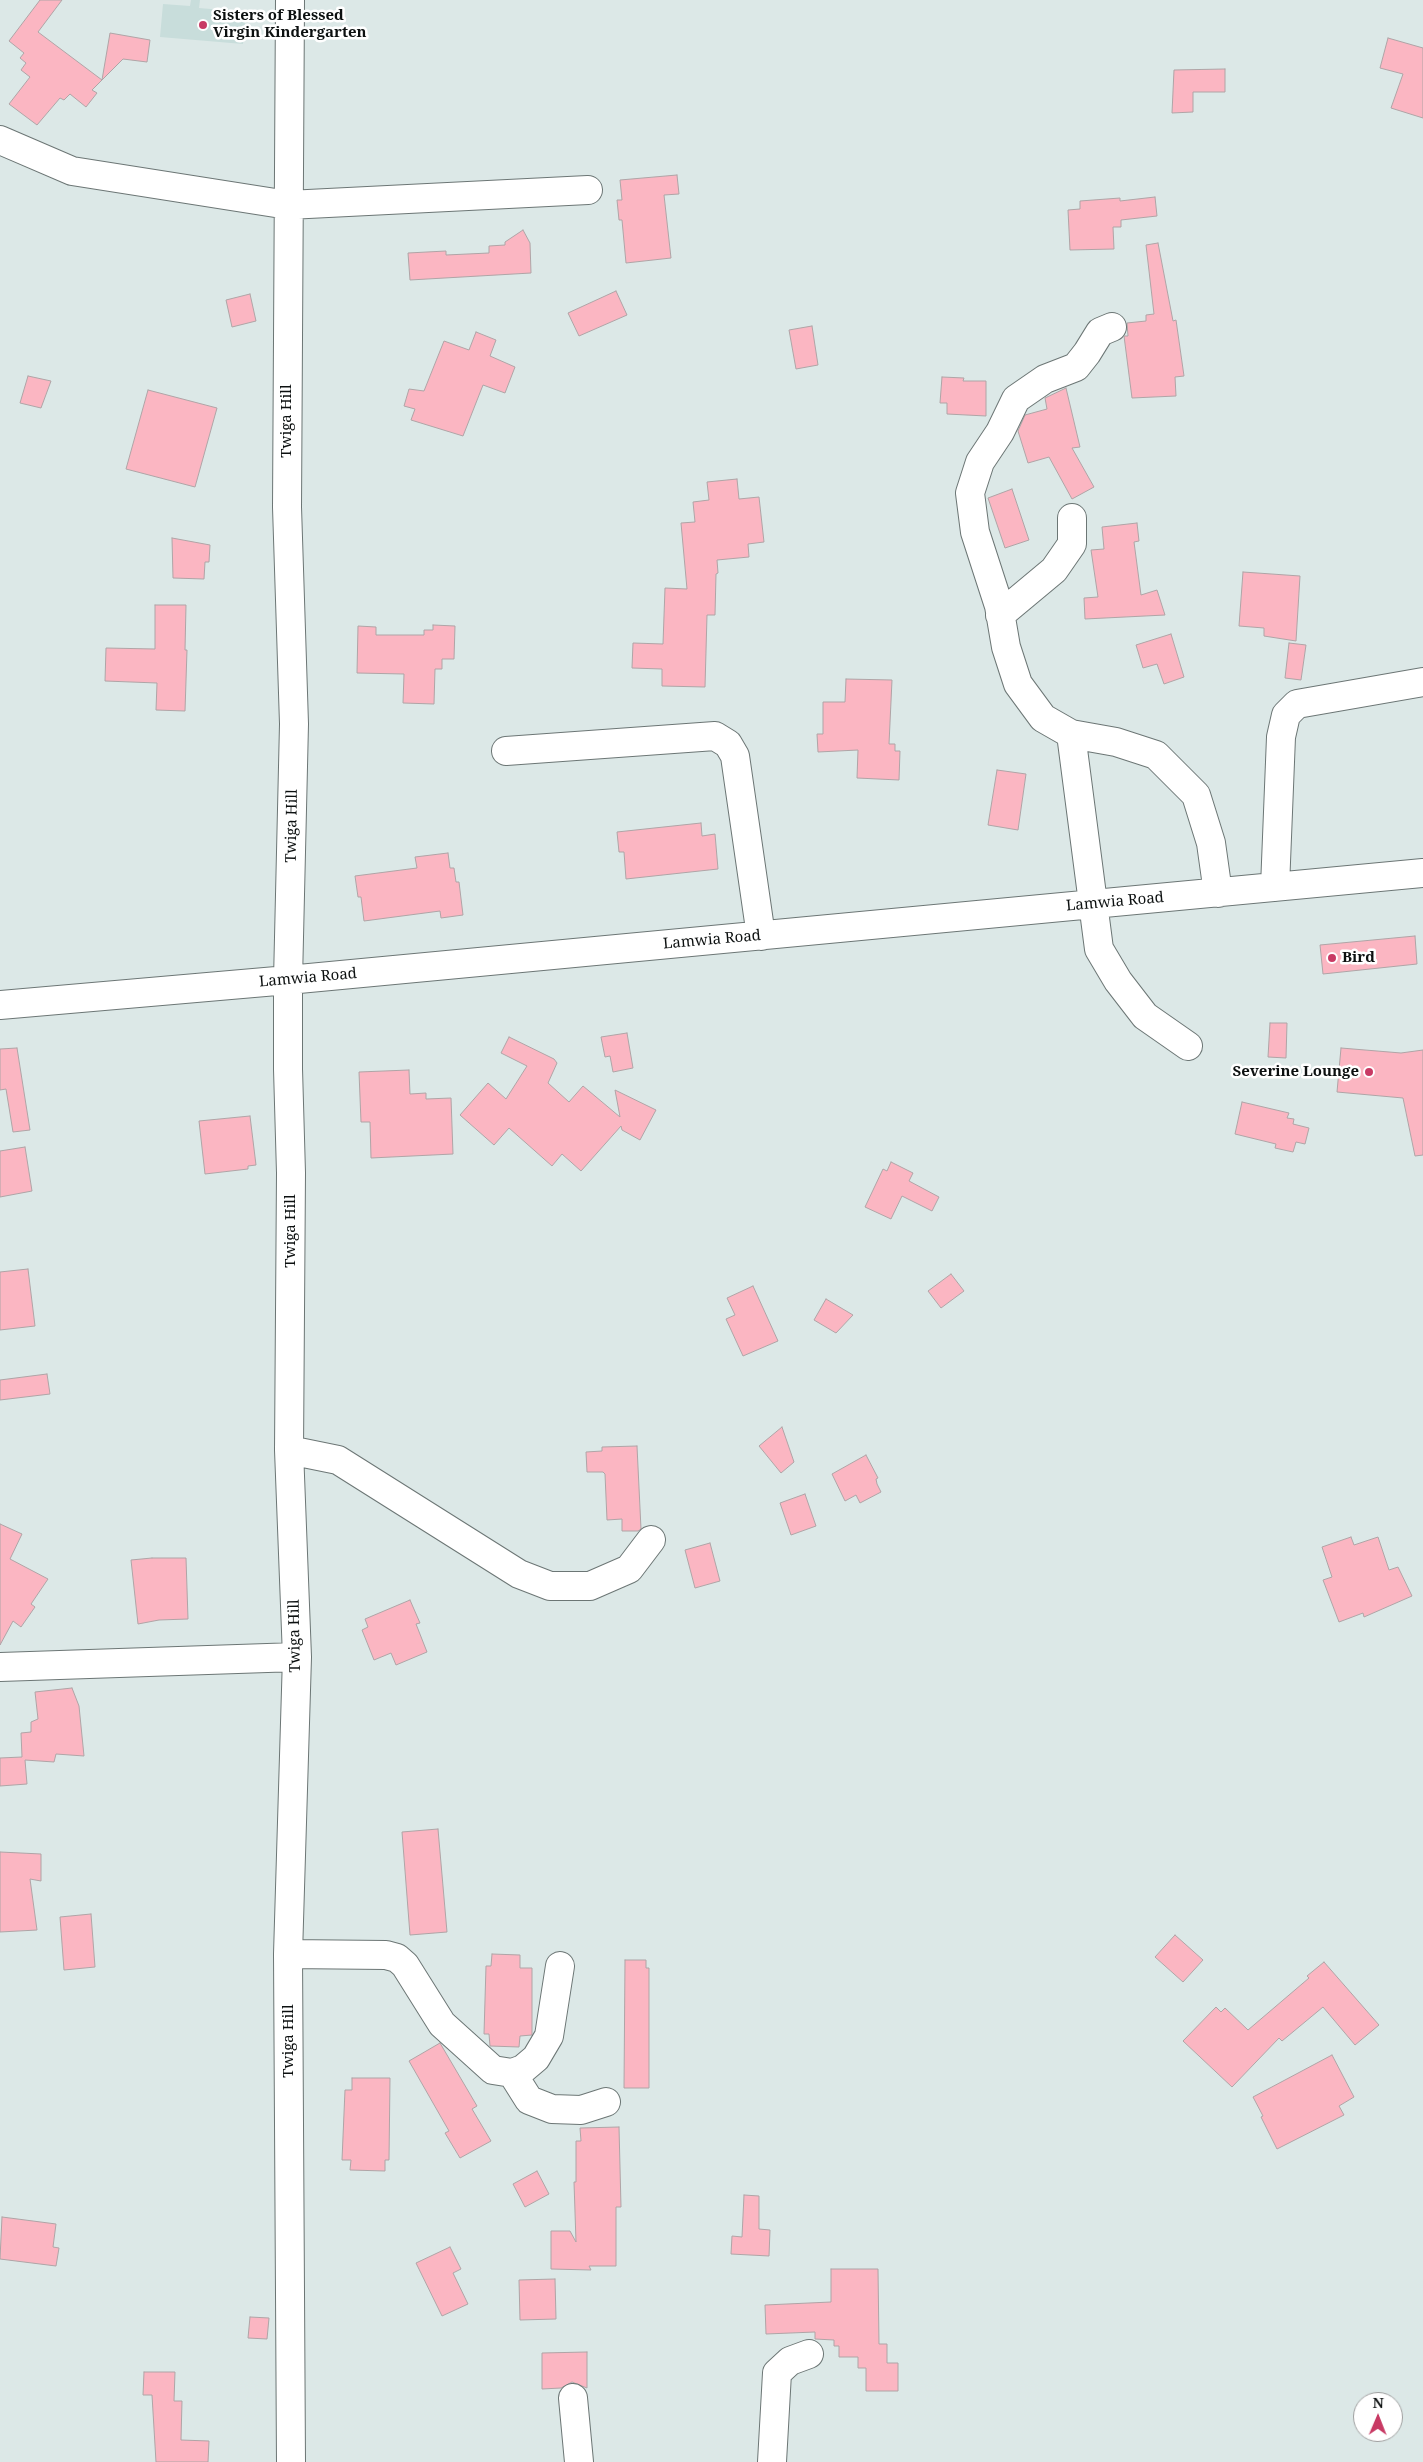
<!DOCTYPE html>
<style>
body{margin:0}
#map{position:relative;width:1423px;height:2462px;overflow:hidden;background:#dce8e7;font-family:"Noto Serif",serif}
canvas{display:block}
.north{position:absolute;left:1353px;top:2392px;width:50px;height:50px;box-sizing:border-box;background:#fff;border:1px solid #9e9f9f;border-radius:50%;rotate:1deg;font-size:14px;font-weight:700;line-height:20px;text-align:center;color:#0c1010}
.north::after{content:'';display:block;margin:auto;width:18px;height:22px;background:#c83a64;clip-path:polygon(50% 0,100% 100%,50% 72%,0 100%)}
</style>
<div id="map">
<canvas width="1423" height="2462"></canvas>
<div class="north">N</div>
</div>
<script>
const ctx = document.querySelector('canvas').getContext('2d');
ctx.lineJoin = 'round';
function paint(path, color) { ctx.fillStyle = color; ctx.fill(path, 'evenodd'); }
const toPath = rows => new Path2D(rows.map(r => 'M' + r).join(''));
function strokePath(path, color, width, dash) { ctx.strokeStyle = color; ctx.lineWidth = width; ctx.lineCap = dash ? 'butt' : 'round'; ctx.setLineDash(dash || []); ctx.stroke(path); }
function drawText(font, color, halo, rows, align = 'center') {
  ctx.font = font + ' "Noto Serif",serif'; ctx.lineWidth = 5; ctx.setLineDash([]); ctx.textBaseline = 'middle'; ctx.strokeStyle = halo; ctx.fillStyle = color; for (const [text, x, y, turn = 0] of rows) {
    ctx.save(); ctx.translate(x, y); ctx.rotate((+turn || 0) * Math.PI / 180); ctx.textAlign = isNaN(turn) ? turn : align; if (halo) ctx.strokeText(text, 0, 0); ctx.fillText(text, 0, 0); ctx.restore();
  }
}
paint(toPath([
 [191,0,200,0,199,8,246,12,243,44,160,37,163,4,190,6]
]), '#c8dddb');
const building = toPath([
 [40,0,62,0,38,32,102,80,110,33,150,40,147,62,123,59,92,90,97,93,86,107,70,94,64,100,60,98,37,125,9,104,30,77,21,70,26,63,20,58,24,53,9,41,40,0],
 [1388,38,1423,48,1423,118,1391,108,1403,74,1380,68,1388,38],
 [1225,69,1225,92,1193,92,1193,112,1172,113,1174,70,1225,69],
 [677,175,679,194,664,195,671,258,626,263,622,220,619,220,617,200,622,200,620,180,677,175],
 [1155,197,1157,216,1121,220,1121,227,1113,227,1114,249,1070,250,1068,210,1080,209,1080,201,1120,198,1120,201,1155,197],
 [523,230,530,243,531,273,410,280,408,253,446,251,446,255,489,253,489,246,505,245,505,242,523,230],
 [1158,243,1173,321,1176,320,1184,376,1175,377,1176,396,1132,398,1124,336,1128,336,1127,323,1146,321,1146,315,1154,314,1146,245,1158,243],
 [616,291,627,315,579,336,568,313,616,291],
 [250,294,256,321,232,327,226,300,250,294],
 [812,326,818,365,796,369,789,330,812,326],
 [476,332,496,340,490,356,515,367,505,393,483,385,463,436,411,420,415,409,404,406,409,389,424,391,444,341,469,350,476,332],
 [28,376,51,381,41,408,20,403,28,376],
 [942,377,964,378,963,381,986,381,986,416,947,414,947,403,940,403,942,377],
 [1066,388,1080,447,1072,448,1094,487,1072,499,1049,457,1028,463,1018,431,1025,415,1047,409,1045,398,1066,388],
 [148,390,217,408,195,487,126,469,148,390],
 [737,479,739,499,759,497,764,542,748,544,749,557,717,560,718,573,716,574,715,615,707,615,705,687,662,686,662,669,632,668,633,643,663,644,665,588,687,589,681,523,695,522,693,502,709,500,707,482,737,479],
 [1012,489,1029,540,1005,548,988,498,1012,489],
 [1137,523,1139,541,1134,542,1141,595,1157,590,1165,615,1085,619,1084,598,1098,597,1091,550,1104,549,1102,527,1137,523],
 [172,538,210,545,209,562,205,562,204,579,173,578,172,538],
 [1243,572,1300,576,1296,641,1264,636,1264,628,1239,626,1243,572],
 [155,605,186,605,185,650,187,650,185,711,156,710,157,683,105,681,106,648,155,649,155,605],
 [433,625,455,626,454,659,442,659,442,669,435,669,434,704,403,703,404,674,357,673,358,626,376,627,376,635,424,635,424,630,433,630,433,625],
 [1171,634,1184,677,1164,684,1157,664,1143,668,1136,645,1171,634],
 [1289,643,1306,645,1301,680,1285,678,1289,643],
 [846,679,892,680,889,744,895,744,895,751,900,751,899,780,857,778,858,750,818,752,817,734,823,734,823,702,845,702,846,679],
 [997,770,1026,774,1018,830,988,825,997,770],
 [701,823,702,836,715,834,718,869,626,879,624,852,619,852,617,832,701,823],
 [448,853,450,868,454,868,456,882,459,882,463,915,441,918,440,911,364,921,361,897,358,897,355,876,417,868,415,857,448,853],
 [1415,936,1417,964,1323,974,1320,945,1415,936],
 [1270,1023,1287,1023,1286,1058,1268,1057,1270,1023],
 [627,1033,633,1068,613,1072,610,1056,605,1057,601,1037,627,1033],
 [509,1037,554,1059,557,1063,548,1083,569,1102,583,1086,620,1117,615,1090,656,1110,640,1140,622,1130,621,1126,581,1171,562,1154,552,1166,509,1128,494,1145,460,1115,488,1083,506,1099,527,1066,501,1053,509,1037],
 [17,1048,30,1130,13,1132,6,1089,0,1090,0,1049,17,1048],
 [1341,1048,1401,1053,1423,1050,1423,1155,1415,1156,1403,1098,1337,1092,1341,1048],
 [409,1070,410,1094,426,1093,426,1099,451,1098,453,1154,371,1158,370,1122,361,1122,359,1072,409,1070],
 [1242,1102,1289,1113,1287,1118,1294,1119,1293,1124,1309,1128,1305,1144,1296,1142,1293,1152,1275,1148,1276,1144,1235,1134,1242,1102],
 [250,1116,256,1165,248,1166,248,1169,205,1174,199,1121,250,1116],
 [25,1147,32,1191,0,1197,0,1151,25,1147],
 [891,1162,913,1173,909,1181,939,1197,932,1211,902,1196,891,1219,865,1207,883,1169,887,1171,891,1162],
 [28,1269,35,1326,0,1330,0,1272,28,1269],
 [951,1274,964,1291,941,1308,928,1291,951,1274],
 [753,1286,778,1341,743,1356,726,1319,735,1315,727,1298,753,1286],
 [826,1299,853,1315,836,1333,814,1320,826,1299],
 [47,1374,50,1394,0,1400,0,1380,47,1374],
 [782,1427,794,1462,781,1473,759,1446,782,1427],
 [637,1446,641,1529,638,1531,622,1531,622,1519,607,1520,605,1474,603,1472,587,1472,586,1452,602,1451,602,1447,637,1446],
 [866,1455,878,1478,876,1479,877,1484,881,1492,860,1503,856,1495,845,1501,832,1474,866,1455],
 [805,1494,816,1526,791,1535,780,1503,805,1494],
 [0,1524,22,1534,10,1559,48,1579,31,1604,35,1607,21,1627,13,1621,0,1645,0,1524],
 [1351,1537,1354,1545,1378,1537,1389,1570,1398,1567,1412,1596,1364,1617,1363,1613,1339,1622,1323,1580,1332,1577,1322,1547,1351,1537],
 [710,1543,720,1581,695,1588,685,1550,710,1543],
 [152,1558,186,1558,188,1619,159,1620,138,1624,131,1560,152,1558],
 [410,1600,420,1623,416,1624,427,1652,396,1665,391,1653,374,1660,362,1630,368,1627,365,1619,410,1600],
 [72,1688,79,1706,84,1756,56,1754,54,1762,25,1760,27,1784,0,1786,0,1758,22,1757,21,1733,31,1732,31,1722,38,1719,35,1692,72,1688],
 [438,1829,447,1932,410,1935,402,1832,438,1829],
 [0,1852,41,1854,41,1881,30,1879,37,1930,0,1932,0,1852],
 [91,1914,95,1967,64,1970,60,1917,91,1914],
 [1175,1935,1203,1960,1183,1982,1155,1957,1175,1935],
 [492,1954,520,1955,520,1968,532,1968,532,2035,520,2036,519,2047,490,2046,489,2034,484,2034,486,1966,491,1966,492,1954],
 [625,1960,646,1960,646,1968,649,1968,649,2088,624,2088,625,1960],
 [1324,1962,1379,2025,1355,2045,1323,2007,1282,2041,1279,2038,1232,2087,1183,2041,1216,2007,1221,2012,1225,2008,1248,2030,1309,1978,1307,1976,1324,1962],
 [440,2043,477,2106,472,2109,491,2141,460,2158,445,2133,449,2131,409,2061,440,2043],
 [1332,2055,1354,2097,1339,2106,1344,2115,1277,2149,1261,2117,1263,2116,1253,2097,1332,2055],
 [352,2078,390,2078,389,2160,385,2160,385,2171,350,2170,351,2160,342,2160,345,2090,352,2090,352,2078],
 [619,2127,621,2207,616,2207,616,2266,589,2266,591,2270,551,2269,551,2231,570,2231,576,2242,574,2182,576,2182,576,2141,581,2141,580,2128,619,2127],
 [537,2171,549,2194,525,2207,513,2184,537,2171],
 [744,2195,759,2196,759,2229,770,2230,769,2256,731,2254,732,2236,742,2237,744,2195],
 [2,2217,56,2224,53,2247,59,2248,56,2266,0,2259,2,2217],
 [450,2247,461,2269,453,2273,468,2304,442,2316,416,2263,450,2247],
 [831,2269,878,2269,879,2344,887,2344,887,2363,898,2363,898,2391,866,2391,866,2368,858,2368,858,2357,839,2357,839,2346,834,2346,834,2340,815,2339,815,2332,766,2334,765,2305,831,2302,831,2269],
 [555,2279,556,2319,520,2320,519,2280,555,2279],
 [250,2317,269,2318,267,2339,248,2338,250,2317],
 [587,2352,587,2388,572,2382,561,2388,542,2389,542,2353,587,2352],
 [144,2372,175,2372,174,2401,182,2401,181,2440,209,2441,208,2462,156,2462,152,2395,143,2395,144,2372]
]);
paint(building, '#fbb6c2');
strokePath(building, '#afa4a6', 1);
const minor = toPath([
 [290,0,287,507,294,724,288,980,288,1069,291,1173,289,1450,297,1657,288,1954,291,2462],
 [0,140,72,171,288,205,588,190],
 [1112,327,1100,332,1087,353,1076,367,1045,379,1016,399,1000,432,980,462,970,493,975,532,999,606,1006,647,1018,684,1043,718,1071,734,1116,742,1156,755,1196,795,1211,843,1218,893],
 [1000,615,1054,570,1072,544,1072,518],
 [1071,734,1099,949,1118,981,1145,1016,1188,1046],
 [506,751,715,736,728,744,735,756,761,936],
 [1275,887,1281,737,1286,715,1297,704,1423,682],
 [0,1005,288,980,1423,873],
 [289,1450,338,1460,519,1574,550,1586,590,1586,629,1569,651,1540],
 [0,1667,297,1657],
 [288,1954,386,1955,397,1958,405,1965,442,2024,493,2070,512,2073,523,2069,536,2058,549,2036,560,1966],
 [512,2073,529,2100,552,2109,581,2110,606,2102],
 [573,2398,579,2462],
 [772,2462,777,2373,790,2361,809,2354]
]);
strokePath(minor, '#6c7675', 30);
strokePath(minor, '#fff', 28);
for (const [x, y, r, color] of [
 [203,25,5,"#c83a64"],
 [1332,958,5,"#c83a64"],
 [1369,1072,5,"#c83a64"]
]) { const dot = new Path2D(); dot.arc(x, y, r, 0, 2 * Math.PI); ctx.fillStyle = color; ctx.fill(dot); strokePath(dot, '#fff', 2); }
drawText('bold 15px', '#0c1010', '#fff', [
 ["Sisters of Blessed",213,16],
 ["Virgin Kindergarten",213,33],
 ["Bird",1342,958],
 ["Severine Lounge",1359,1072,"right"]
], 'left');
drawText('15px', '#0c1010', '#fff', [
 ["Twiga Hill",287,421,-90],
 ["Twiga Hill",292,826,-89],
 ["Lamwia Road",1115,902,-5],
 ["Lamwia Road",712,940,-5],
 ["Lamwia Road",308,978,-5],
 ["Twiga Hill",291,1231,-90],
 ["Twiga Hill",295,1636,-91],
 ["Twiga Hill",289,2041,-90]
]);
</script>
